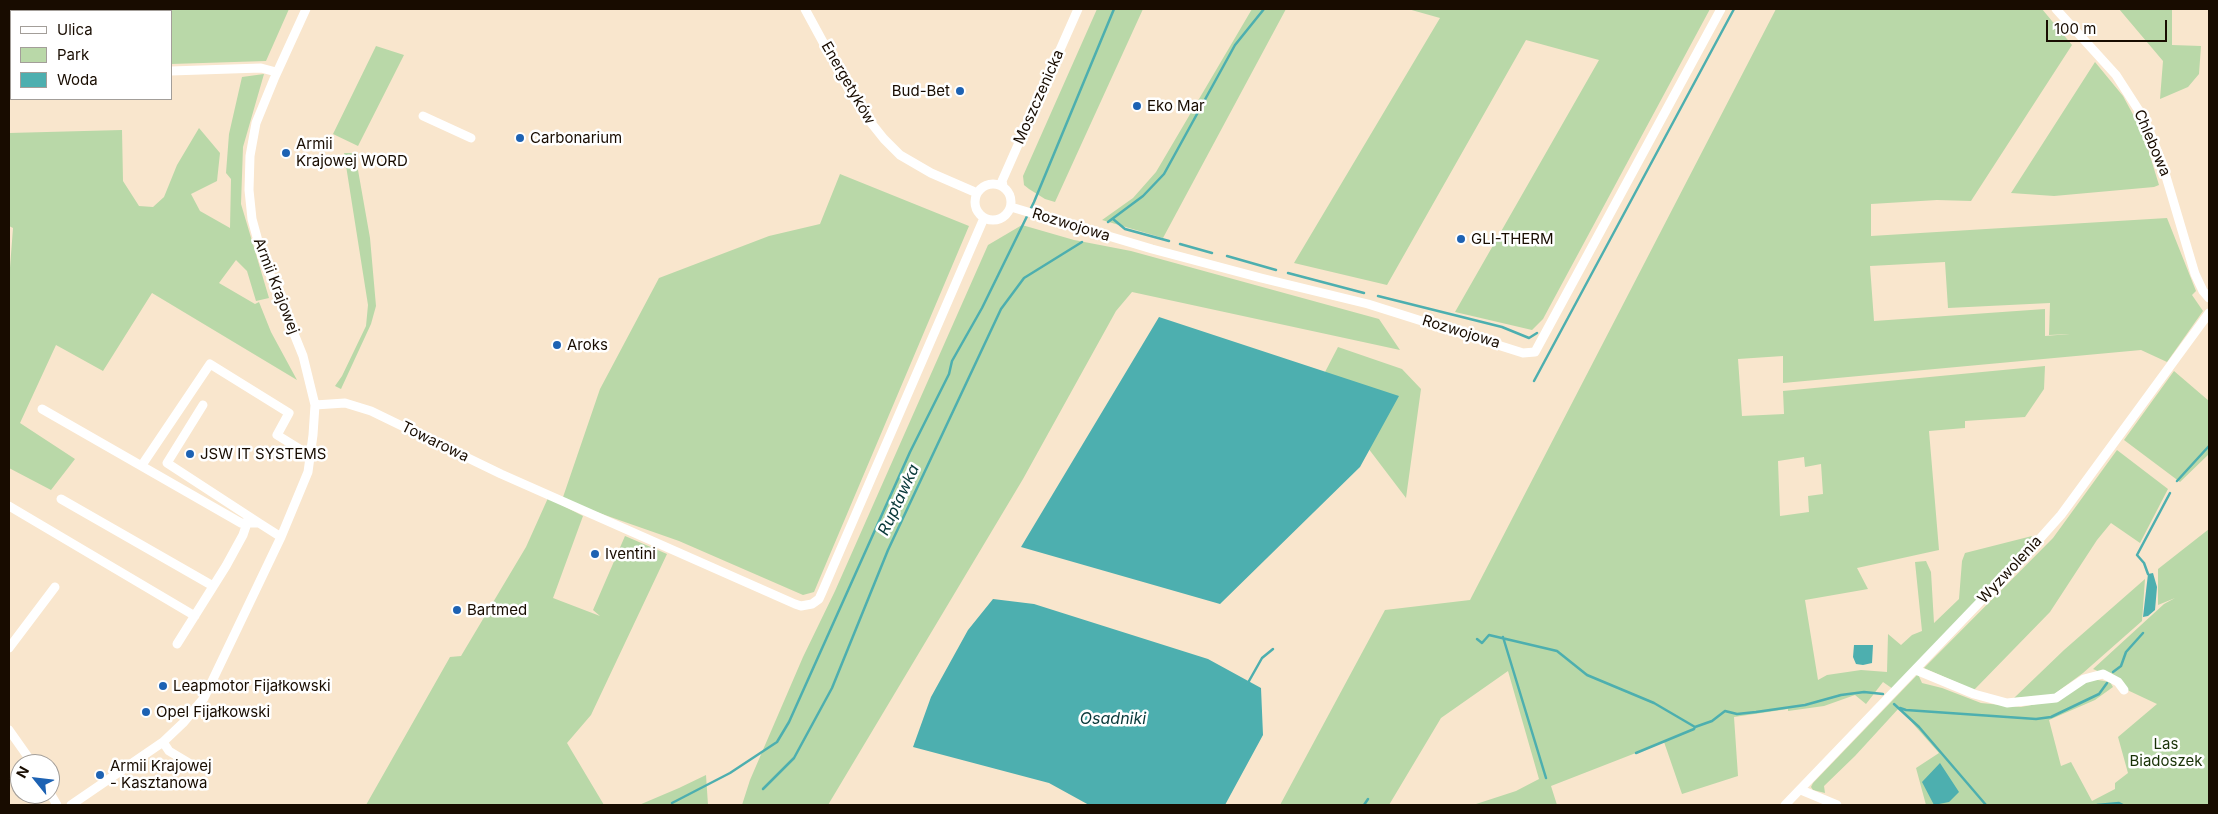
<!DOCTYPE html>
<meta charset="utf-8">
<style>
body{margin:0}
#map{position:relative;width:2218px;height:814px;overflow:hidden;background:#f9e6cd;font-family:Inter,sans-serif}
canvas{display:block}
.frame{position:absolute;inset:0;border:10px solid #180c00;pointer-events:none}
.legend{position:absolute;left:10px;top:10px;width:162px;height:90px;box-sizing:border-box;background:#fff;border:1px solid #a39e99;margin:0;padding:6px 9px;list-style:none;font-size:15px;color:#180c00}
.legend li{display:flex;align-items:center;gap:10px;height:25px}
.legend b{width:25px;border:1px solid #a39e99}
.north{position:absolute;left:10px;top:754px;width:50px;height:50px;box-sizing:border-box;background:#fff;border:1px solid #a39e99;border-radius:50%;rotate:299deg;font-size:14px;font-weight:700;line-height:20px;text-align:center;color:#180c00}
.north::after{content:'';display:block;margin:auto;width:18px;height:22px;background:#1d62b3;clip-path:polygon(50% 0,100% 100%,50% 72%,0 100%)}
.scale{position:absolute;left:2046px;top:20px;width:121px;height:22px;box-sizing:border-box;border:2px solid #180c00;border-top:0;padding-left:6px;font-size:15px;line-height:18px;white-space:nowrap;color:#180c00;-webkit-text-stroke:4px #fff;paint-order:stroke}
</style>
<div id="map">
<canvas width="2218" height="814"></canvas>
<div class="frame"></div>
<ul class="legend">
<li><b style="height:6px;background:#fff"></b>Ulica</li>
<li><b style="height:14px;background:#b9d8a8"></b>Park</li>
<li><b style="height:14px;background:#4dafaf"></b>Woda</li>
</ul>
<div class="north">N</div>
<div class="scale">100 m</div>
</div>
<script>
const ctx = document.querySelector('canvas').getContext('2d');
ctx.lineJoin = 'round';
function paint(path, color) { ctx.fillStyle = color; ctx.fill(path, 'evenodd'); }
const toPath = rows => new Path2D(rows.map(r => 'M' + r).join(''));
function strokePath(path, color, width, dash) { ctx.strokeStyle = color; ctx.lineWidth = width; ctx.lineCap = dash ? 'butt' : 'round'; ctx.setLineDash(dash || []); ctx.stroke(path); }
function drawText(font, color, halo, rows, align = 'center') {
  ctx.font = font + ' Inter,sans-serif'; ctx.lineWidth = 5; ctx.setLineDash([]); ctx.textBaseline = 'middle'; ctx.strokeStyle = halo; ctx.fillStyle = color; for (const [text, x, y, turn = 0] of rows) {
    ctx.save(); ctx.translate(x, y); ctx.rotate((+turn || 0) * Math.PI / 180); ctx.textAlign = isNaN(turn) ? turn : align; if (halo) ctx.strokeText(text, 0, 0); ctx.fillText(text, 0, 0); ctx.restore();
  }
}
paint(toPath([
 [170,9,289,9,266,61,171,64],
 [1097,9,1143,9,1055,202,1045,199,1029,189,1024,185,1023,176],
 [1252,9,1286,9,1163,238,1102,220,1133,198,1156,172],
 [1408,9,1710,9,1543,319,1532,330,1455,312,1599,60,1526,40,1387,285,1294,263,1440,18],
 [1776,9,2042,9,2072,45,1971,201,1937,200,1871,204,1871,236,2167,218,2196,291,2192,295,2203,311,2167,362,2141,350,1783,383,1783,356,1738,359,1742,416,1784,414,1783,391,2045,366,2044,389,2025,417,1965,421,1965,428,1929,431,1939,550,1857,568,1868,589,1805,600,1818,680,1827,675,1861,670,1887,672,1888,634,1901,645,1912,635,1922,631,1915,562,1926,561,1931,572,1934,623,1959,599,1962,561,1965,553,2032,536,2022,554,1893,689,1883,682,1866,704,1855,695,1824,706,1788,711,1788,709,1734,717,1738,776,1682,794,1664,742,1551,786,1557,805,1473,805,1516,791,1539,779,1508,671,1441,718,1389,805,1280,805,1385,610,1470,600],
 [1945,262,1948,308,2050,303,2049,335,2070,334,2045,336,2045,309,1874,321,1870,266],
 [1804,457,1805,467,1821,464,1823,494,1808,496,1809,512,1780,516,1778,461],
 [2119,9,2172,9,2172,45,2201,46,2199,74,2188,87,2160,99,2163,61],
 [376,46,404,55,358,146,333,134],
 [2095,62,2123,96,2143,133,2159,185,2154,187,2156,193,2154,187,2054,196,2011,193],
 [264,74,243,147,241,204,269,298,256,301,247,271,236,260,219,283,255,304,259,302,271,332,297,380,152,293,103,371,56,345,20,423,75,459,51,490,9,468,9,281,13,228,9,226,9,133,122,130,123,181,139,206,153,207,164,197,177,165,199,128,220,153,217,181,191,194,200,211,230,228,231,179,226,173,229,134,242,77],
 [344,153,355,153,370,238,376,306,371,324,341,389,335,386,342,376,366,326,368,305],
 [840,174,969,226,814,592,803,595,679,541,562,500,600,389,659,278,769,236,820,224],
 [1022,225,1074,240,1131,251,1379,319,1400,350,1132,292,1116,311,1023,479,828,805,742,805,750,780,803,657,835,591,988,245],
 [1338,347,1402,369,1421,389,1406,498,1368,448,1324,374],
 [2174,371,2209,401,2209,454,2180,482,2124,440],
 [2117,450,2168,489,2140,543,2111,523,2097,540,2050,612,1974,690,1924,668,2053,538],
 [548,498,583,516,553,598,600,616,593,610,625,536,667,554,591,715,567,743,604,805,366,805,450,657,461,656,526,547],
 [2209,529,2209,805,1926,805,1916,768,1939,753,1899,708,1855,756,1824,786,1825,793,1813,790,1811,787,1813,783,1918,674,1922,683,1942,688,1981,703,2021,707,2047,702,2092,679,2110,682,2113,687,2095,700,2049,720,2061,766,2071,762,2092,801,2115,789,2115,783,2128,773,2118,737,2157,704,2123,688,2111,677,2093,669,2164,604,2175,598,2158,605,2158,569],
 [2145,579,2142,621,2083,673,2053,695,2014,698,2064,650],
 [706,775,708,805,639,805,679,788]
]), '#b9d8a8');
paint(toPath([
 [1159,317,1399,396,1360,467,1220,604,1021,547],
 [2153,573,2157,587,2155,610,2148,616,2143,617,2148,574],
 [993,599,1034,604,1208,659,1261,688,1263,735,1225,805,1089,805,1049,783,913,747,931,697,968,630],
 [1854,645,1873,645,1872,663,1863,665,1856,664,1853,657],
 [1940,763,1959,792,1949,802,1934,805,1922,782]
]), '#4dafaf');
strokePath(toPath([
 [1113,219,1125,229,1169,241],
 [1108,222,1143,196,1164,174,1235,45,1264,9],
 [1180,244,1212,253],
 [1227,256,1276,270],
 [1288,273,1364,293],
 [1378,296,1502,327,1529,338,1537,333],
 [1534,381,1734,9],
 [2177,481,2209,446],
 [2148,574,2144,563,2137,555,2170,493],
 [1503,637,1546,778],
 [1477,639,1482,643,1489,635,1557,651,1587,675,1654,703,1695,727],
 [2113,672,2121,666,2126,652,2143,633],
 [1249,681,1262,658,1273,649],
 [1894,704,1919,727,1986,805],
 [1900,708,1906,710,2036,719,2051,717,2099,694,2107,683],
 [1636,753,1694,729,1695,727,1712,721,1725,711,1737,714,1756,712,1805,705,1841,695,1864,692,1883,694],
 [763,789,794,758,832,688,888,550,1001,309,1024,278,1082,242],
 [672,803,730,773,777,742,789,722,910,452,949,374,952,361,982,308,1034,202,1114,9],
 [1364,805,1368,799],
 [2097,805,2119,803,2123,805]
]), '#4dafaf', 2.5);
strokePath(toPath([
 [805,9,849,90,864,114,884,139,900,155,931,173,977,193],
 [2056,9,2116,75,2145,120,2162,163,2195,274,2203,291,2209,298],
 [9,71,11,71],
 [171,71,261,68,276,72],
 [423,116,471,138],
 '975 202a18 18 0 1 1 36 0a18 18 0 1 1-36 0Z',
 [1003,186,1002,181,1078,9],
 [1011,207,1152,249,1261,278,1368,304,1523,353,1535,352,1721,9],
 [203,405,167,463,259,523],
 [315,405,345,403,371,411,501,474,795,604,801,606,812,604,819,599,823,590,984,218],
 [42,409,241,523,259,523,281,537],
 [142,465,210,364,289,413,277,435,311,456],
 [61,499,213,586],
 [9,506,195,616],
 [177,644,226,566,243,535,247,523],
 [9,648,55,587],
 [1916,670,1974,694,2007,703,2056,698,2084,679,2103,674,2118,682,2124,690],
 [9,730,33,764],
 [163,742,169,751,194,766],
 [1801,790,1837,805],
 [50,793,57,805],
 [71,805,163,742,183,723,204,698,281,537,308,472,313,435,315,405,303,356,261,252,252,219,249,190,250,156,256,123,274,79,306,9],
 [1785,805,2028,552,2061,515,2209,313]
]), '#fff', 9);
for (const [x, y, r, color] of [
 [960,91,5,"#1d62b3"],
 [1137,106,5,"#1d62b3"],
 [520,138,5,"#1d62b3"],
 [286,153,5,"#1d62b3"],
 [1461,239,5,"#1d62b3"],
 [557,345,5,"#1d62b3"],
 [190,454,5,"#1d62b3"],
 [595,554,5,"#1d62b3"],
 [457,610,5,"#1d62b3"],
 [163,686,5,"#1d62b3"],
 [146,712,5,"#1d62b3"],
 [100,775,5,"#1d62b3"]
]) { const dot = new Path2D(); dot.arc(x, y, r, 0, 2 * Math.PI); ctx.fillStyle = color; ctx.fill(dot); strokePath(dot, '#fff', 2); }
drawText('15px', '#180c00', '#fff', [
 ["Energetyków",848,83,60],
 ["Moszczenicka",1039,97,-66],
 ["Chlebowa",2152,143,67],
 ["Rozwojowa",1071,225,17],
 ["Armii Krajowej",276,286,69],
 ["Rozwojowa",1461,332,17],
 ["Towarowa",435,442,26],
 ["Wyzwolenia",2010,570,-47]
]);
drawText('15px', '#180c00', '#fff', [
 ["Bud-Bet",950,91,"right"],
 ["Eko Mar",1147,106],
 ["Carbonarium",530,138],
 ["Armii",296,144],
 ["Krajowej WORD",296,161],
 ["GLI-THERM",1471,239],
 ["Aroks",567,345],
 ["JSW IT SYSTEMS",200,454],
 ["Iventini",605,554],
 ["Bartmed",467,610],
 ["Leapmotor Fijałkowski",173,686],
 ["Opel Fijałkowski",156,712],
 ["Armii Krajowej",110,766],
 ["- Kasztanowa",110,783]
], 'left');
drawText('15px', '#193207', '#fff', [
 ["Las",2166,744],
 ["Biadoszek",2166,761]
]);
drawText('italic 16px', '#083839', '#fff', [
 ["Ruptawka",899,500,-65],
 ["Osadniki",1113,719]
]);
</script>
